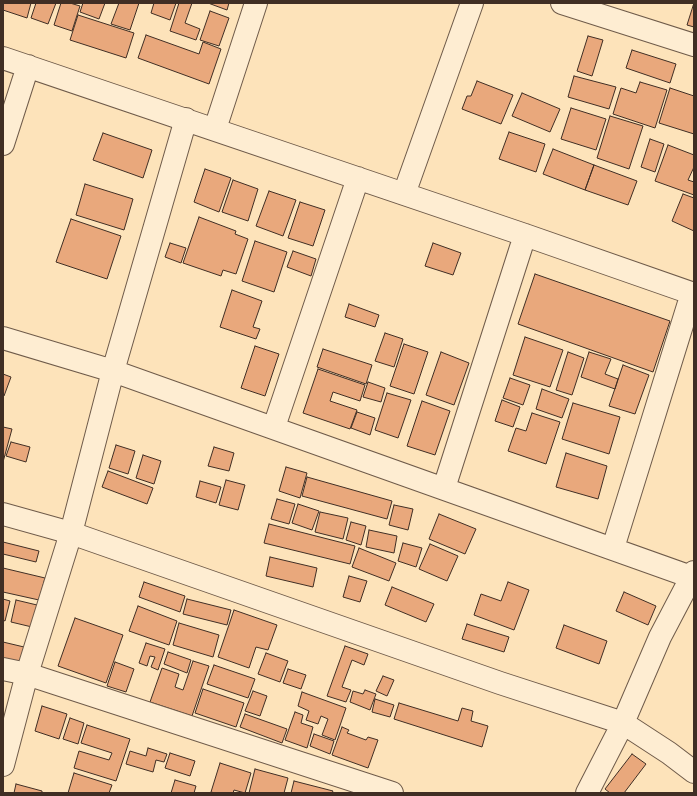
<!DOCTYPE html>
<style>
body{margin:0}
#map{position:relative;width:697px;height:796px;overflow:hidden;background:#fde3ba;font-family:Alegreya,serif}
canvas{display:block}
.frame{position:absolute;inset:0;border:4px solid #402e24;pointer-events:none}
</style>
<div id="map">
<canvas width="697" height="796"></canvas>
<div class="frame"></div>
</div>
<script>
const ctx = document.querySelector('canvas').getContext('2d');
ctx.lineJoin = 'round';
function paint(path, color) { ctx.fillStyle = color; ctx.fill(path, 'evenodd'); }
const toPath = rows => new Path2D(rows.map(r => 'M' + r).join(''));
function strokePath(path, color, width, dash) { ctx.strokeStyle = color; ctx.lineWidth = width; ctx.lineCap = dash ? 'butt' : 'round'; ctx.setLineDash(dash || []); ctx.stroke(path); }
const building = toPath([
 [3,3,31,3,27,18,3,10,3,3],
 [36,3,56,3,48,24,31,18,36,3],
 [61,3,70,3,80,6,72,31,54,25,61,3],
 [83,3,105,3,99,19,80,12,83,3],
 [119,3,139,3,130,30,111,24,119,3],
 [154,3,176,3,170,20,151,13,154,3],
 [179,3,192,3,185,23,200,29,196,40,170,31,179,3],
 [208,3,229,3,227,10,208,3],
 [693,6,694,7,694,27,687,25,693,6],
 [210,11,229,18,219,46,200,40,210,11],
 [78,15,134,33,126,58,70,40,78,15],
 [146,35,199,54,203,42,221,49,209,84,138,58,146,35],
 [588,36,603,40,592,76,577,71,588,36],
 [632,50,676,64,670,83,626,68,632,50],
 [574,76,616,87,609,109,568,97,574,76],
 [477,81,513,95,501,124,462,109,467,96,471,96,477,81],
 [640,82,667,90,655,128,613,114,621,88,636,93,640,82],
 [670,88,694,96,694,134,659,123,670,88],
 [522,93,560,109,550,132,512,116,522,93],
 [571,108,606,119,596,150,561,139,571,108],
 [610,116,643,126,629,169,597,158,610,116],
 [509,132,545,144,536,172,499,159,509,132],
 [103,133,152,150,143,178,93,160,103,133],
 [650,139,664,144,655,172,641,167,650,139],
 [668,145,694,155,694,167,688,180,694,182,694,195,655,181,668,145],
 [553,149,594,165,585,190,543,174,553,149],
 [594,165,637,181,628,205,585,190,594,165],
 [205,169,231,178,219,212,194,202,205,169],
 [233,180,258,189,248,221,222,212,233,180],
 [85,184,133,199,124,230,76,215,85,184],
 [269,191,296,200,283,236,256,226,269,191],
 [683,194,694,198,694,231,672,221,683,194],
 [300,202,325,210,313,246,288,238,300,202],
 [199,217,236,231,235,234,248,239,236,274,223,270,221,276,183,263,199,217],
 [71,219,121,236,107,279,56,262,71,219],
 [255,241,287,252,274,292,242,281,255,241],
 [170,243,186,248,181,263,165,257,170,243],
 [433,243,461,253,453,275,425,266,433,243],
 [293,251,316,259,311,276,287,267,293,251],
 [535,274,670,321,653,372,518,324,535,274],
 [232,290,262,301,253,327,260,329,256,339,220,327,232,290],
 [349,304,379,315,375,327,345,317,349,304],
 [385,333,403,339,394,367,375,361,385,333],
 [525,337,563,350,550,387,513,375,525,337],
 [404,344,428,352,414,394,390,386,404,344],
 [255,346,279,354,265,396,241,388,255,346],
 [323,349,372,365,366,384,317,367,323,349],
 [441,352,469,363,454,405,426,395,441,352],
 [568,352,584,358,572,395,556,390,568,352],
 [589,352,611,359,605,374,618,379,615,389,581,377,589,352],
 [623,365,649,375,635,414,609,406,623,365],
 [318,369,365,385,360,401,333,392,330,401,357,410,350,429,303,413,318,369],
 [3,374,11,377,4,396,3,395,3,374],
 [510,378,530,385,523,405,503,398,510,378],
 [368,382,385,388,381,402,363,397,368,382],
 [542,389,569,399,562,418,536,409,542,389],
 [387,393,411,400,398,438,375,430,387,393],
 [502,400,520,407,513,427,495,421,502,400],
 [422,401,450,411,435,455,407,446,422,401],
 [573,403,620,417,609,454,562,439,573,403],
 [357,412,375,418,370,435,351,428,357,412],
 [532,413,560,422,546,464,508,451,516,428,526,431,532,413],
 [3,427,12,429,3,462,3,427],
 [11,442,30,447,26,462,6,456,11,442],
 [116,445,135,451,128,474,109,468,116,445],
 [214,447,234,453,229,471,208,466,214,447],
 [566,453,607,466,598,499,556,487,566,453],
 [143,455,161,461,154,484,136,478,143,455],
 [286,467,307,473,300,498,279,491,286,467],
 [108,471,153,488,147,504,102,487,108,471],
 [307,477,392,501,387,519,302,496,307,477],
 [226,480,245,485,238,510,219,505,226,480],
 [200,481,221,487,216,503,196,497,200,481],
 [277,499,295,504,289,524,271,519,277,499],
 [298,504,319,511,312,530,292,523,298,504],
 [394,505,413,509,408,530,389,525,394,505],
 [320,512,348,518,343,539,315,532,320,512],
 [439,514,476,529,465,554,429,539,439,514],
 [351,522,366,526,361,545,346,540,351,522],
 [269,524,355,546,350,564,264,543,269,524],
 [369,530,397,536,394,553,366,547,369,530],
 [3,542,39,551,36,562,3,554,3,542],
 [403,543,422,548,416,567,398,561,403,543],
 [430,544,458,556,447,581,419,569,430,544],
 [359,548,396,563,389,581,352,567,359,548],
 [270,557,317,568,313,587,266,576,270,557],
 [3,568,45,578,39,600,3,592,3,568],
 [349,576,367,581,360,602,343,597,349,576],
 [144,582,185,596,180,612,139,597,144,582],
 [508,582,529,590,514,630,474,615,481,594,501,601,508,582],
 [392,587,434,604,426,622,385,605,392,587],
 [624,592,656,606,648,625,616,611,624,592],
 [3,599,10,601,5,621,3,620,3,599],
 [187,599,231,610,227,625,183,614,187,599],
 [16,600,37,605,32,627,11,622,16,600],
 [138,606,177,621,169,645,129,631,138,606],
 [234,610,277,625,268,650,256,647,249,668,218,657,234,610],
 [75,618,123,635,106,683,58,666,75,618],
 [179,623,219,635,213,657,173,645,179,623],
 [467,624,509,637,504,652,462,639,467,624],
 [564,625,607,641,599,664,556,648,564,625],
 [3,642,24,647,19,667,3,663,3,642],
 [146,643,165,649,158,670,151,667,155,657,150,656,147,666,139,663,146,643],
 [345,646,368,654,364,665,352,660,342,687,351,690,346,702,327,696,345,646],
 [168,652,191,660,187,673,164,664,168,652],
 [266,653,288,661,280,682,258,674,266,653],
 [193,661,209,666,192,716,150,702,162,668,179,674,175,687,183,690,193,661],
 [115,662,134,669,126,692,107,686,115,662],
 [214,665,255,679,248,698,207,684,214,665],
 [288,669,306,675,301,689,283,683,288,669],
 [383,676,394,680,387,696,376,691,383,676],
 [203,689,244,703,236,727,195,713,203,689],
 [365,690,376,694,370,710,350,702,353,691,363,694,365,690],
 [253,691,267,696,260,716,245,711,253,691],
 [302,692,346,708,335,740,322,735,328,719,321,716,318,724,306,720,309,711,298,706,302,692],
 [375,699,394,705,390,717,372,712,375,699],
 [399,703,458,721,462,708,473,711,471,721,488,726,482,747,394,719,399,703],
 [42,706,67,714,59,739,35,731,42,706],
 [295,712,303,715,301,723,313,727,307,748,285,740,295,712],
 [245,714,287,729,282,743,240,727,245,714],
 [70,718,84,723,78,744,63,739,70,718],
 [87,725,130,739,116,781,74,768,79,751,109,760,112,753,81,743,87,725],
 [342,727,349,730,347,733,366,740,368,737,378,740,368,768,332,755,342,727],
 [314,734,334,741,330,754,310,746,314,734],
 [148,748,167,754,164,762,156,760,153,772,126,764,130,751,146,756,148,748],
 [170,753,195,761,190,776,165,768,170,753],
 [632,754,646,764,624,793,610,793,605,789,632,754],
 [220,763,251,773,245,793,234,790,233,793,215,793,211,792,220,763],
 [255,769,288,778,284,793,249,793,255,769],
 [74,773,112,785,109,793,68,793,74,773],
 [175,780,196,786,194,793,171,793,175,780],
 [294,781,333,791,332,793,291,793,294,781],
 [16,784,42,791,42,793,14,793,16,784]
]);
paint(building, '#e9a87c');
strokePath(building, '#402e24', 1);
const street = toPath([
 [562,3,694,45],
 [3,58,525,235,694,294],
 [215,129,256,3],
 [3,144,28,66],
 [404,194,472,3],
 [3,338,113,371,694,578],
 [274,427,358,178],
 [444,488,525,235],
 [3,514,71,533,500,683,623,723,669,753,694,772],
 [613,548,692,293],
 [3,669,27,674,392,793],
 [3,765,27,674,71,533,113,371,186,119],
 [587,793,623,723,660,637,694,572]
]);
strokePath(street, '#6f5b4a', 24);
strokePath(street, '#feedd2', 22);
</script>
